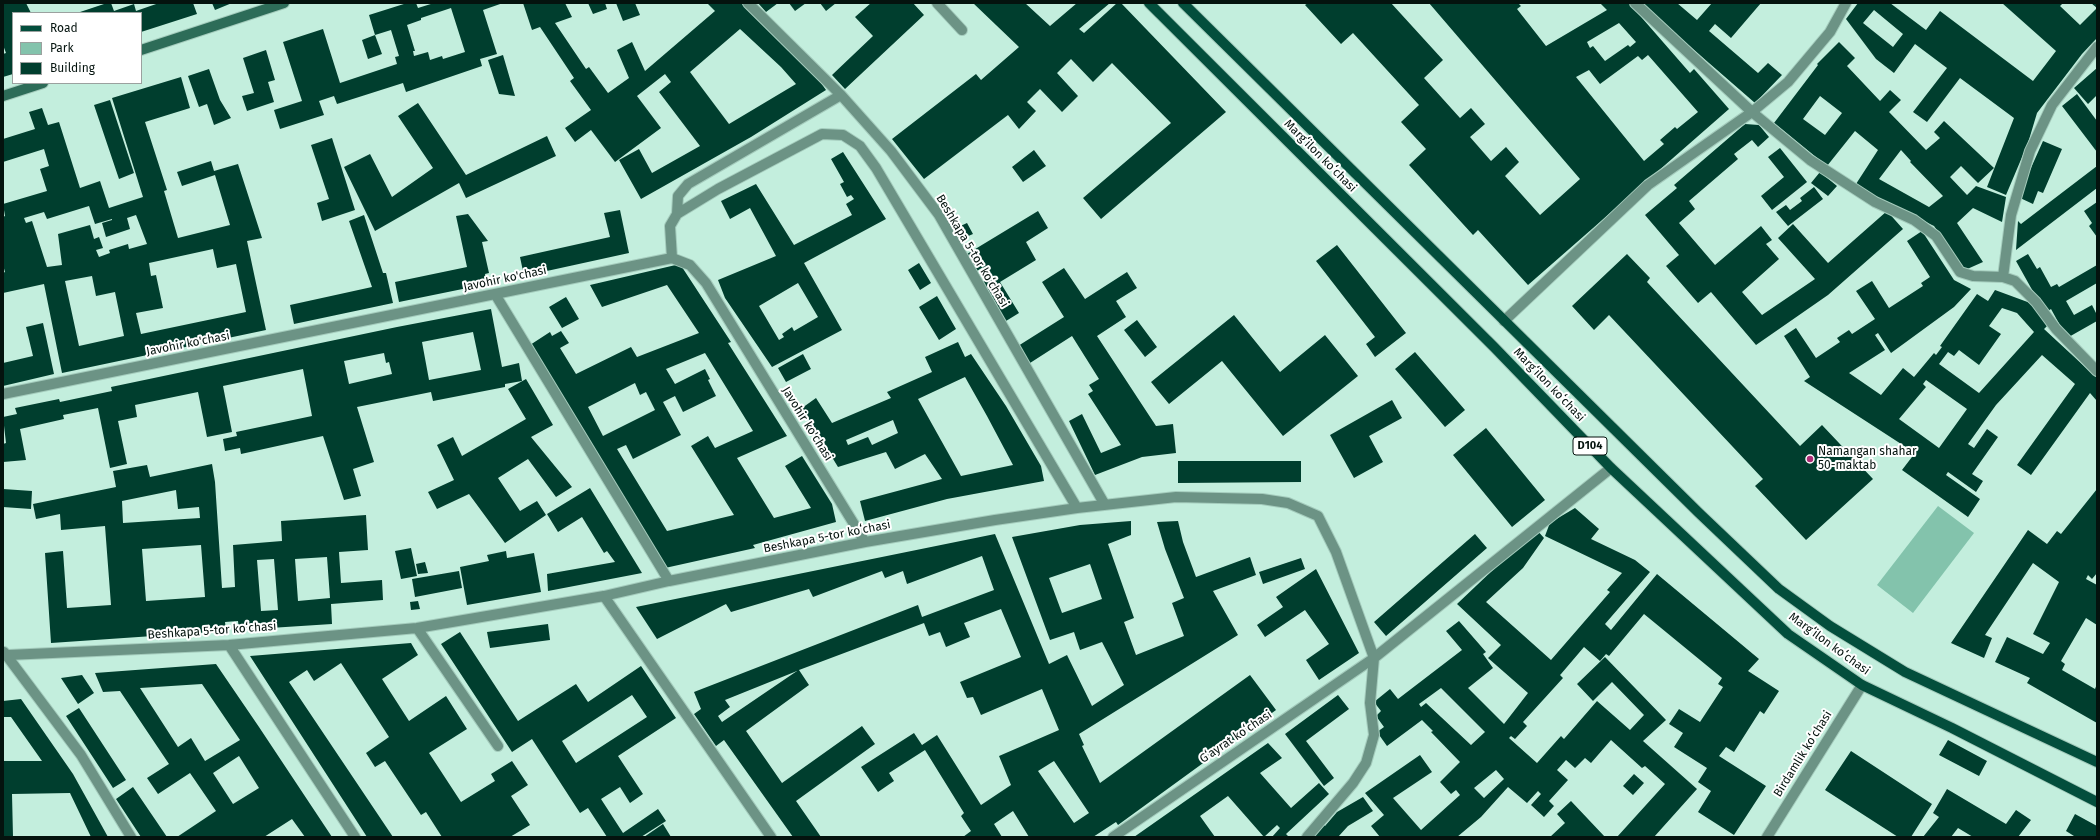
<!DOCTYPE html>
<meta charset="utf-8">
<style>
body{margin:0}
#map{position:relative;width:2100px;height:840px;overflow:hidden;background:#c3eedd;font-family:"Fira Sans",sans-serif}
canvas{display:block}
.frame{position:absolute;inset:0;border:4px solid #04130e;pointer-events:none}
.legend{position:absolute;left:12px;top:12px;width:130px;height:72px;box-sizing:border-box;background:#fff;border:1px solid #9ba19f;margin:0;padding:5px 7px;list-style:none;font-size:12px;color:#04130e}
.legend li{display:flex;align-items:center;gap:8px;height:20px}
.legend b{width:20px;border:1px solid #9ba19f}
</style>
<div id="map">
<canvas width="2100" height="840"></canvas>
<div class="frame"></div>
<ul class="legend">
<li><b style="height:5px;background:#034e3c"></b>Road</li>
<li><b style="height:11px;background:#83c3ac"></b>Park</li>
<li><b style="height:11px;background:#003e2e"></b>Building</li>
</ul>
</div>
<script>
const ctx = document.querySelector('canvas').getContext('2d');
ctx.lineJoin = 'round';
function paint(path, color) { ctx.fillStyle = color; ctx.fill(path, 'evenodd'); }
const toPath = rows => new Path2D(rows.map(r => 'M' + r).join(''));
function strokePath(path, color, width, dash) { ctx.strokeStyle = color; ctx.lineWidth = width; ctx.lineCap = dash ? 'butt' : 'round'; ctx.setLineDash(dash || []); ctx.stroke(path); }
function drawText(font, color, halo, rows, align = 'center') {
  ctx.font = font + ' "Fira Sans",sans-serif'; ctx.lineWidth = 4; ctx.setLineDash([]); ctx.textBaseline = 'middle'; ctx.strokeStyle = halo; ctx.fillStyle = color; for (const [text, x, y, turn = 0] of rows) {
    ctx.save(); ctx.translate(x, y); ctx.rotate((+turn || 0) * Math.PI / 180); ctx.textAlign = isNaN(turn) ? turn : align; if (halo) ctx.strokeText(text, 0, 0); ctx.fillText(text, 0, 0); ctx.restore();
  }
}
paint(toPath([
 [1938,506,1974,533,1913,613,1877,585]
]), '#83c3ac');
paint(toPath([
 [3,3,26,3,31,13,13,13,13,74,3,77,3,54,6,53,3,45],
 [107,3,111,3,114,11,134,4,136,11,159,3,193,3,197,14,141,32,141,13,77,13],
 [212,3,232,3,215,10],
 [407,3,416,3,418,8,434,3,503,3,483,10,497,54,480,59,482,66,406,92,403,83,337,104,334,96,319,101,324,115,280,129,274,110,302,101,283,42,323,29,340,83,397,64,395,57,399,56,391,30,375,35,369,15],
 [451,8,465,52,443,59,442,56,430,60,428,52,414,56,413,51,415,51,407,25,421,20,421,18],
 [523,3,565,3,572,17,555,23,586,69,589,67,608,93,629,78,617,50,632,42,645,71,715,11,707,3,741,3,814,73,826,90,751,137,641,199,619,160,639,149,652,173,700,146,659,92,671,82,665,74,637,96,661,128,615,162,591,130,575,142,565,128,591,110,570,81,574,78,540,27,532,30],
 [740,29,781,67,796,84,729,124,690,72],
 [588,3,605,3,607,9,593,14],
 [616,3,635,3,640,15,623,21],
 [758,3,778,3,766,12],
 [789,3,806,3,795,11],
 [820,3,836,3,826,11],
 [871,3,913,3,924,15,845,89,832,75,873,36,855,17],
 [973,3,1025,3,1050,26,1077,3,1110,3,1079,29,1084,33,1117,3,1121,3,1226,112,1101,219,1083,198,1171,123,1112,63,1093,82,1071,59,1057,73,1078,96,1062,112,1040,89,1027,102,1036,111,1019,129,1008,115,924,179,892,139,976,74,981,80,1019,47],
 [1308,3,1391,3,1443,60,1424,78,1460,118,1471,108,1485,124,1470,137,1491,161,1506,147,1519,162,1505,176,1540,215,1580,179,1429,3,1518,3,1521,6,1517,9,1546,46,1607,10,1600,3,1629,3,1690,73,1694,69,1729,109,1528,285,1478,230,1473,235,1409,165,1426,149,1401,122,1419,105,1353,33,1341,44,1305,5],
 [1619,23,1636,42,1630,47,1628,45,1605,61,1593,46,1590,48,1587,42],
 [1648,55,1698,112,1677,129,1675,127,1660,140,1664,144,1644,161,1576,77,1589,70,1600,84,1638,56,1642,60],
 [1640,3,1677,3,1697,20,1712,3,1761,3,1731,38,1715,24,1709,31,1758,73,1768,63,1782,75,1755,103],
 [1858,3,1890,3,1926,30,1940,11,2033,81,2056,51,2002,3,2063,3,2060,6,2080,25,2097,8,2091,3,2097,3,2097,38,2082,54,2037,113,2028,143,2006,195,1987,187,2014,118,1960,78,1927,122,1913,112,1947,68,1915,44,1894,73,1876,59,1846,19],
 [1874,10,1903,34,1893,47,1863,23],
 [375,35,382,54,368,59,362,40],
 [1839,42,1855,58,1847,66,1880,101,1890,90,1901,100,1889,112,1926,150,1940,138,1934,132,1944,121,1994,168,1978,183,1961,166,1950,177,1967,195,1976,186,2006,197,2002,222,1973,208,1957,223,1983,262,1965,270,1934,226,1877,198,1856,184,1878,150,1855,131,1827,166,1774,123,1818,65,1817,64],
 [1820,96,1842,113,1825,135,1803,119],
 [1901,150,1911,161,1910,162,1943,196,1929,207,1879,179],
 [266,50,275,80,268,82,274,102,247,111,242,96,254,93,243,58],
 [503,55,515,96,499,94,488,60],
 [2097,68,2097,95,2088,104,2074,88],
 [209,69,220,100,231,118,214,125,207,104,199,107,188,76],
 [181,77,190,108,145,122,167,190,164,191,178,238,230,225,215,175,182,186,177,172,211,161,214,171,238,164,262,238,247,241,266,330,62,373,44,284,3,293,3,273,5,272,3,265,3,217,5,216,3,204,47,191,40,169,49,166,44,149,3,162,3,139,35,129,29,112,42,108,48,125,59,122,80,188,100,181,109,208,143,197,112,98],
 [89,206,95,224,112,219,112,220,102,223,106,237,130,229,127,218,136,215,147,244,129,249,128,244,109,250,110,253,99,257,96,250,103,248,99,237,94,239,90,225,58,234,62,265,47,267,32,221,26,223,24,218,44,212,47,219],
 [213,249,217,268,236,264,246,312,141,334,136,313,163,308,156,275,151,276,149,263],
 [92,276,96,296,115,292,124,336,79,346,65,281],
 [2077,94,2097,121,2097,152,2062,106],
 [110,100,134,173,119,179,94,105],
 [418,103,466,175,547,136,556,156,466,198,459,183,375,231,344,167,370,154,392,197,433,168,398,116],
 [1745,124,1759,125,1769,137,1758,147,1752,140,1734,154,1738,159,1689,201,1695,209,1679,223,1715,265,1761,226,1772,240,1766,244,1779,259,1742,292,1762,315,1815,279,1778,238,1793,224,1828,263,1887,211,1903,229,1828,295,1756,345,1711,292,1698,303,1666,266,1679,255,1645,215,1677,188,1674,185],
 [332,138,355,210,322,221,317,203,329,199,311,145],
 [2043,141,2062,149,2043,193,2038,191,2033,204,2018,197],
 [1780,148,1807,182,1772,210,1761,196,1784,177,1768,157],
 [1034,150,1046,166,1023,182,1012,167],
 [843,152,886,219,804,263,842,330,772,367,725,298,718,280,776,256,750,208,730,219,721,201,756,184,794,245,852,215,846,204,854,199,851,195,847,197,840,184,844,182,831,159],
 [798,283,818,317,794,331,792,327,782,334,784,337,779,340,759,306],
 [2097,166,2097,188,2016,250,2018,221,2021,224],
 [1820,172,1837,186,1828,196,1811,183],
 [1814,187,1823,199,1788,226,1776,212,1786,205,1790,210,1802,201,1800,198],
 [2097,202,2097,237,2089,226,2092,223,2084,211],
 [620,210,629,253,524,276,520,257,610,237,604,213],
 [1038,211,1048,228,1026,242,1036,260,1000,282,1019,313,1006,321,982,282,989,278,983,267,977,271,967,254],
 [468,214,488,241,482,242,489,273,485,274,487,284,399,302,395,282,467,267,456,216],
 [364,215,383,273,386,273,393,303,294,324,290,305,372,287,349,221],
 [967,223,973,234,959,240,954,229],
 [1922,231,1954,280,1971,289,1954,307,1891,353,1878,333,1875,335,1885,350,1849,373,1881,395,1903,368,1914,377,1934,353,1936,355,1942,347,1940,346,1977,294,1988,301,1995,290,2033,304,2049,324,2044,329,2097,378,2097,401,2090,393,2031,475,2017,465,2075,384,2042,355,1996,405,1968,444,1974,448,1987,429,1998,437,1972,474,1983,481,1976,492,1948,472,1946,475,1980,499,1968,517,1902,470,1915,453,1804,381,1810,377,1784,336,1796,328,1816,358,1840,342,1837,338,1849,330,1852,334,1875,319,1856,291,1872,281,1889,308,1923,286,1921,283,1930,277,1907,241],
 [2002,308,2017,313,2034,332,1979,393,1939,364,1948,352,1954,356,1959,350,1979,365,2001,334,1989,326],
 [1926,380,1967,409,1939,448,1899,419,1926,387,1923,384],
 [1337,245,1406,333,1375,357,1366,344,1375,337,1316,261],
 [1627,254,1650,278,1647,282,1800,446,1822,425,1873,479,1806,540,1755,486,1763,479,1609,315,1594,330,1572,306],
 [2028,254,2037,269,2040,267,2051,287,2057,284,2059,287,2097,265,2097,283,2066,301,2074,315,2092,305,2097,315,2097,321,2067,338,2051,309,2045,313,2016,261],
 [919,263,931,283,920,290,908,270],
 [680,264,731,342,728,343,787,436,737,458,774,518,811,508,785,466,802,456,832,504,836,522,753,545,755,548,665,568,530,345,550,332,552,336,561,331,569,343,560,348,576,374,631,347,637,357,699,333,667,285,602,307,590,285],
 [705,353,753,431,715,448,708,436,691,446,734,515,667,531,617,449,626,445,633,459,681,435,663,402,675,396,683,412,716,396,708,380,710,379,705,369,675,384,666,369],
 [635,383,640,395,646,392,655,410,603,436,588,407],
 [1064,268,1085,299,1127,272,1137,288,1116,301,1126,317,1097,336,1156,426,1173,424,1176,453,1142,457,1095,475,1069,421,1082,414,1101,453,1121,445,1088,394,1093,391,1089,385,1099,379,1072,336,1030,363,1018,346,1064,317,1042,282],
 [937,296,956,329,939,340,919,307],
 [566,297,579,319,562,328,549,307],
 [491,309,502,367,519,363,522,381,505,384,505,387,433,401,431,392,357,407,374,462,353,469,361,496,344,500,323,436,241,454,240,448,225,451,223,439,237,436,236,432,312,416,303,369,223,386,232,432,207,437,198,392,135,405,137,417,118,421,127,464,110,468,98,408,63,415,64,419,20,429,26,460,3,462,3,444,6,443,3,417,17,414,15,408,59,399,60,402,112,391,111,387,397,327],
 [473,332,481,370,429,380,422,342],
 [384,353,386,363,389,362,392,374,349,384,344,361],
 [1234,315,1280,372,1325,335,1358,376,1283,436,1222,361,1169,404,1151,382],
 [1137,320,1157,347,1145,357,1124,330],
 [43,323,54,374,3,386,3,363,33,356,26,327],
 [958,342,965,357,971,354,1006,406,1041,466,1044,481,947,499,865,521,860,501,942,479,925,454,895,469,886,452,838,467,802,408,816,398,832,423,891,398,887,392,932,372,925,357],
 [965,377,987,416,1013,465,961,476,918,399],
 [893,420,898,433,872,445,868,437,848,445,846,440],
 [1415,352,1465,410,1445,427,1395,369],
 [803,354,811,369,786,382,778,368],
 [526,379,553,425,531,437,572,487,556,497,528,459,498,478,520,511,537,501,546,515,505,543,469,494,437,509,428,492,454,480,437,445,453,437,462,456,526,419,508,389],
 [1392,400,1402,418,1369,436,1383,462,1354,478,1330,435],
 [1486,428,1545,500,1512,527,1453,455],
 [1178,461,1301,461,1301,482,1178,483],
 [212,464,215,482,222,588,235,587,233,545,282,541,281,521,366,515,368,550,339,552,341,583,382,580,383,600,331,604,332,624,239,630,238,621,225,622,226,631,51,643,45,553,63,551,67,608,111,605,105,526,61,530,60,514,36,519,33,504,116,487,113,471,147,465,150,477],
 [176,490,178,509,199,507,200,518,123,523,122,501],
 [201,545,205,597,146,601,142,549],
 [327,557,330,598,298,601,295,559],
 [274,559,278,610,261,611,257,560],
 [590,488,642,573,548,591,547,574,615,562,607,551,604,553,582,517,558,532,547,514],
 [3,489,32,491,31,509,3,507],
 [2097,489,2097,573,2092,579,2088,575,2086,579,2097,585,2097,625,2086,618,2061,661,2065,664,2062,670,2095,689,2097,684,2097,723,2027,683,2030,678,1995,662,2007,637,2043,654,2050,643,2033,634,2059,582,2033,563,1985,635,1992,638,1984,658,1951,643,2028,530,2047,544,2057,531,2061,534],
 [1575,508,1599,529,1591,539,1635,560,1650,572,1605,624,1611,630,1657,574,1759,659,1748,671,1779,691,1764,714,1760,711,1734,752,1726,747,1719,756,1766,786,1734,835,1698,812,1711,791,1698,782,1707,768,1674,747,1683,733,1669,724,1679,709,1700,722,1723,687,1718,684,1722,678,1644,614,1609,656,1606,654,1600,661,1584,647,1561,674,1560,675,1563,678,1523,722,1527,726,1515,739,1511,736,1509,738,1537,763,1561,736,1564,739,1597,701,1630,730,1644,715,1612,682,1593,701,1577,684,1605,657,1666,720,1643,741,1697,789,1654,837,1617,837,1665,784,1645,766,1642,768,1611,740,1591,763,1585,758,1575,768,1566,760,1557,770,1568,780,1549,801,1554,806,1544,817,1531,805,1541,794,1538,791,1527,803,1508,787,1481,817,1457,837,1380,837,1371,826,1384,815,1365,793,1420,755,1432,772,1393,798,1421,830,1460,795,1456,790,1451,794,1440,782,1460,762,1431,732,1433,731,1422,720,1387,746,1377,732,1384,727,1376,716,1381,711,1374,702,1390,689,1398,699,1462,650,1446,631,1459,621,1486,652,1483,654,1493,668,1468,688,1504,724,1528,693,1488,658,1501,645,1457,604,1536,529,1544,538,1523,568,1486,602,1551,660,1610,592,1607,590,1622,573,1545,536,1551,520,1553,521],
 [1441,688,1485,732,1471,745,1426,703,1421,707,1419,704],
 [1496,770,1504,779,1484,798,1474,788],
 [1131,521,1131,535,1108,544,1134,618,1124,622,1136,655,1184,636,1172,603,1184,598,1165,549,1157,522,1178,521,1183,542,1196,577,1250,557,1256,575,1213,591,1238,635,1079,734,1084,745,1082,746,1100,783,1250,675,1276,710,1118,825,1116,822,1093,837,1029,837,1013,811,994,824,1002,837,963,837,971,831,961,816,964,813,925,750,889,773,894,781,878,792,861,767,914,733,922,745,937,735,981,805,1011,785,999,756,1059,730,1042,689,981,715,973,697,967,698,960,682,1021,657,1001,609,964,623,970,637,946,647,940,632,929,636,924,623,799,670,809,685,746,731,782,783,862,726,875,744,796,801,821,837,793,837,724,740,716,746,694,714,701,709,694,692,918,605,922,617,994,590,982,556,907,584,903,571,885,578,882,571,813,597,809,589,731,612,726,604,657,639,636,607,995,534,1049,664,1067,655,1092,706,1124,685,1102,642,1080,650,1074,632,1050,640,1012,537,1080,525],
 [1090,564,1102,599,1062,613,1049,578],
 [797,671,722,722,718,716,730,707,725,700],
 [1054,761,1089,813,1074,823,1038,771],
 [1475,534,1487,548,1386,636,1374,622],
 [411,548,417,576,401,579,395,551],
 [506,551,507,558,534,553,541,592,467,605,460,567,489,561,487,555],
 [1301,558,1305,569,1263,584,1259,572],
 [425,562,428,573,418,574,416,564],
 [1316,569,1359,653,1319,680,1306,660,1329,644,1305,610,1265,637,1257,625,1283,607,1276,597],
 [459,571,462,588,415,597,412,579],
 [418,601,420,609,411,610,410,602],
 [548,624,550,640,490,648,487,632],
 [460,632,518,721,576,684,588,702,641,666,676,718,618,756,643,794,630,803,620,787,601,799,623,833,658,809,666,821,641,837,607,837,588,808,580,813,532,739,512,752,441,644],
 [632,695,647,717,576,763,562,741],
 [411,643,418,655,382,679,409,721,446,696,467,729,429,753,461,802,495,781,491,774,512,761,528,785,511,796,530,825,510,837,442,837,426,812,421,815,385,761,375,767,366,753,389,737,341,663,314,681,307,670,289,682,393,837,367,837,250,656],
 [216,664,259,727,332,837,305,837,292,819,264,837,177,837,216,811,190,773,158,794,147,778,169,764,120,691,103,692,95,673],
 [202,684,240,740,205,761,191,738,178,747,140,688],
 [239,756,259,788,233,804,213,773],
 [82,675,94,693,78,704,61,678],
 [1338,695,1349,709,1306,741,1334,778,1324,786,1285,734],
 [21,699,73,774,108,837,91,837,70,793,12,794,13,837,3,837,3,761,42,761,11,717,3,717,3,701],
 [79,708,126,780,113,788,66,716],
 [1948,740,1987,761,1979,776,1939,755],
 [1268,743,1282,758,1260,773,1291,808,1319,783,1329,794,1286,834,1289,837,1272,837,1280,828,1277,825,1264,837,1228,796,1200,816,1215,837,1134,837],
 [1851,751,1932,804,1911,837,1898,837,1825,790],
 [1634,774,1644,783,1633,795,1623,786],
 [133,787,167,837,141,837,116,799],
 [1947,789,2006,824,2016,810,2031,820,2018,837,1973,837,1958,828,1951,837,1923,837,1939,817,1933,813],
 [1363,797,1373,811,1348,826,1338,837,1312,837,1323,824,1325,826,1337,812],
 [1571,801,1605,837,1550,837,1565,823,1557,814],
 [2075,814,2097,826,2097,837,2072,837,2074,836,2066,831],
 [663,824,671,837,644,837]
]), '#003e2e');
const minor = toPath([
 [748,3,841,95,891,151,939,215,1105,505],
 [937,3,962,30],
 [1635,3,1752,112,1810,160,1875,202,1914,220,1936,236,1960,272,1973,276,2003,277,2015,281,2036,302,2056,329,2097,371],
 [677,214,678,196,688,184,841,95],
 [672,258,670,226,677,214,718,189,822,134,843,135,860,146,876,168,1077,508],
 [2003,277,2011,215,2030,151,2052,105,2097,47],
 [495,294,669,581],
 [3,394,672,258,690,265,706,283,865,542],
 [604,596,771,837],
 [417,628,498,746],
 [229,645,355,837],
 [4,652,81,755,131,837],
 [8,655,229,645,417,628,604,596,669,581,865,542,995,520,1077,508,1176,497,1262,499,1288,503,1318,516,1336,552,1374,658,1370,703,1374,735,1366,763,1353,783,1307,837],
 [1113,837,1374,658,1611,468],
 [1767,837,1862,685]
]);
const tertiary = toPath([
 [1504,321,1648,185,1752,112,1788,82,1830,32,1846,3]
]);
const secondary = toPath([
 [141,50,284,3],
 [3,96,43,83]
]);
const primary = toPath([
 [1149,3,1494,347,1611,468,1788,634,1862,685,1952,728,2097,802],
 [1183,3,1699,513,1779,589,1830,626,1905,672,2097,762]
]);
strokePath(minor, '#a4cbbc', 12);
strokePath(tertiary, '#a4cbbc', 12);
strokePath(secondary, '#a4cbbc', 12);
strokePath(primary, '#a4cbbc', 12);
strokePath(minor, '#6c9385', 10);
strokePath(tertiary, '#6c9385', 10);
strokePath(secondary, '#2d6c58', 10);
strokePath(primary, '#034e3c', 10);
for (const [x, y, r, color] of [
 [1810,459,4,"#ac2a75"]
]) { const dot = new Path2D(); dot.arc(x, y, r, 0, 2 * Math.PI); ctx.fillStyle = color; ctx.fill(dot); strokePath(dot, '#fff', 1.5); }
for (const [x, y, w] of [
 [1590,446,34]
]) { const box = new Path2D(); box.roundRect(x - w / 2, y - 9, w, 18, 3); ctx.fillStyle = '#fff'; ctx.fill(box); strokePath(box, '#04130e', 1); }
drawText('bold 11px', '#04130e', null, [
 ["D104",1590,446]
]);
drawText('12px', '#04130e', '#fff', [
 ["Margʻilon koʻchasi",1320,156,45],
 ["Beshkapa 5-tor koʻchasi",972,251,59],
 ["Javohir ko'chasi",505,279,-12],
 ["Javohir ko'chasi",188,344,-11],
 ["Margʻilon koʻchasi",1549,385,46],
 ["Javohir ko'chasi",807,424,58],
 ["Beshkapa 5-tor koʻchasi",827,537,-11],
 ["Beshkapa 5-tor koʻchasi",212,631,-4],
 ["Margʻilon koʻchasi",1829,644,36],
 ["Gʻayrat koʻchasi",1236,737,-34],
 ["Birdamlik koʻchasi",1803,754,-58]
]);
drawText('12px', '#04130e', '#fff', [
 ["Namangan shahar",1818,452],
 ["50-maktab",1818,466]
], 'left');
</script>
